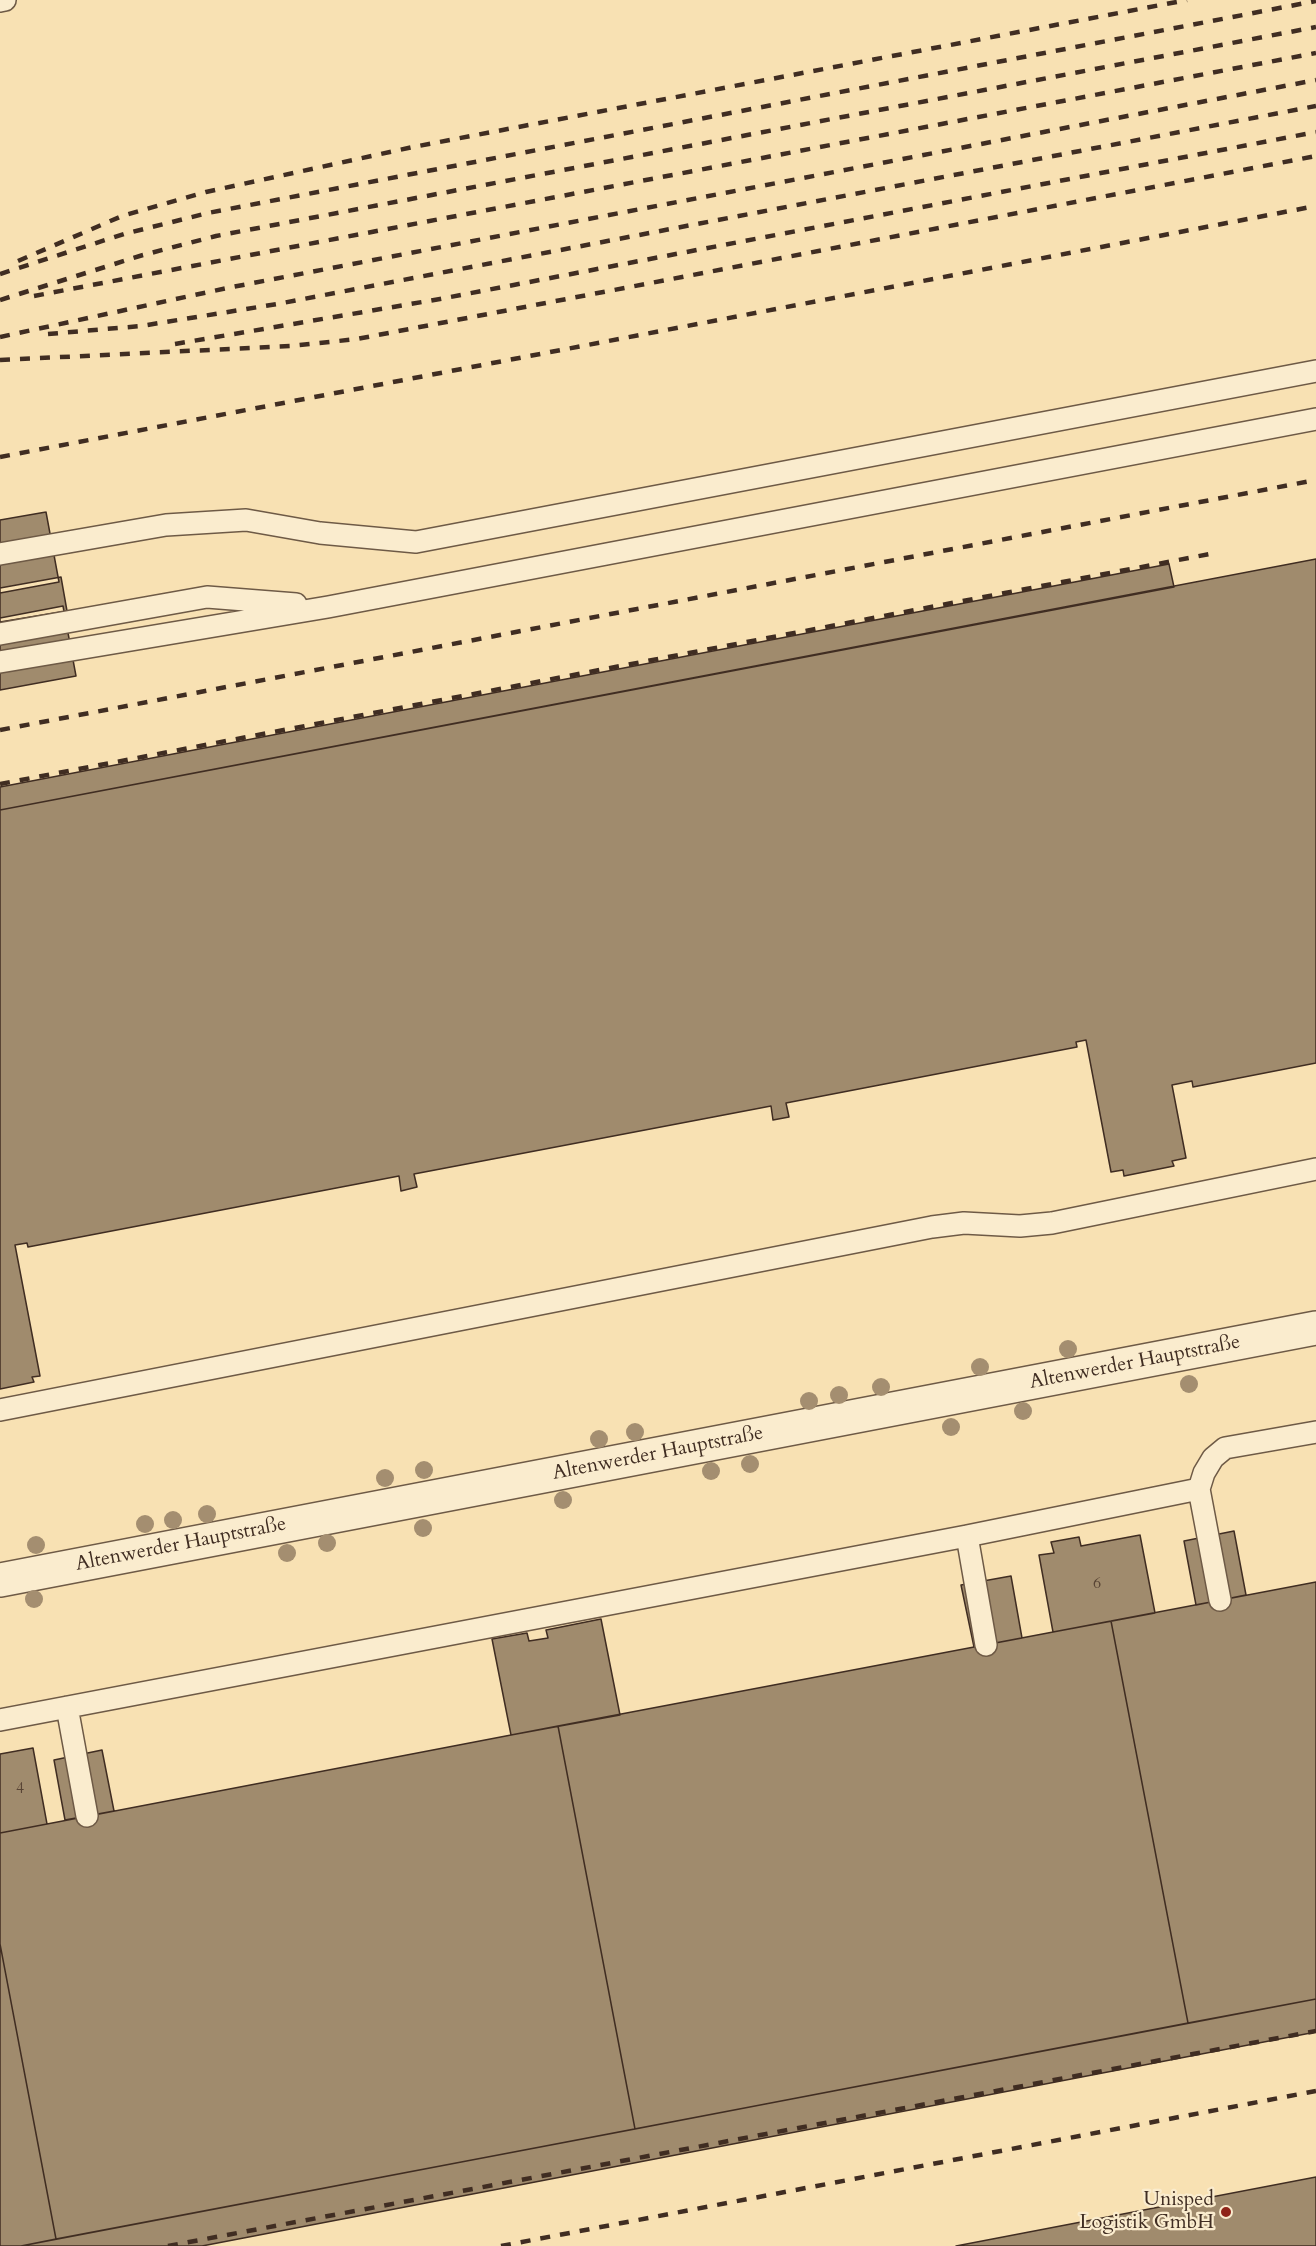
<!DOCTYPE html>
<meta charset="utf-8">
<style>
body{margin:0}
canvas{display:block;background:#f8e1b3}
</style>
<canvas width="1316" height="2246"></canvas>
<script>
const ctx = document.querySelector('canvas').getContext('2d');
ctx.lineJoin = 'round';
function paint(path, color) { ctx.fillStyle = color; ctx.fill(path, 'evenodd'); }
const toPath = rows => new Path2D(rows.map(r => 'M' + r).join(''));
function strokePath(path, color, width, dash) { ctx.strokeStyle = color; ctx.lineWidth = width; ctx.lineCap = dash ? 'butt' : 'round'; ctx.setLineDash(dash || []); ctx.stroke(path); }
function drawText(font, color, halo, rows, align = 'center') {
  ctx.font = font + ' Cardo,serif'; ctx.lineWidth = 4.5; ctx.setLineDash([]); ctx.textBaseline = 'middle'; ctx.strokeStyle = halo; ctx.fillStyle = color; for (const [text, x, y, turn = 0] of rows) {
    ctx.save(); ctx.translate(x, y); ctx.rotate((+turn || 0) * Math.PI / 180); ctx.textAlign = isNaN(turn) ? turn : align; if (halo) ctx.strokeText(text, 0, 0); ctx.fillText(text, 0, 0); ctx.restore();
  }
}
const building = toPath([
 [46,512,59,582,0,593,0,520,46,512],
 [1316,559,1316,1063,1193,1087,1192,1081,1172,1085,1186,1158,1172,1161,1174,1166,1124,1176,1123,1170,1111,1172,1086,1040,1076,1042,1077,1047,786,1103,789,1117,773,1120,771,1106,414,1174,417,1187,401,1191,399,1176,28,1247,27,1243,15,1245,40,1376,32,1377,34,1382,0,1389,0,810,1316,559],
 [1169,564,1174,587,0,810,0,787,1169,564],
 [61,577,67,611,0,622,0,588,61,577],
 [63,606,76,676,0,690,0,618,63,606],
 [1234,1531,1246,1595,1196,1605,1184,1541,1234,1531],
 [1140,1535,1155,1613,1053,1632,1039,1555,1054,1553,1051,1542,1079,1537,1081,1546,1140,1535],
 [1011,1576,1022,1638,974,1647,961,1585,1011,1576],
 [1316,1582,1316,1999,1188,2023,1111,1621,1316,1582],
 [601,1619,620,1715,511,1735,492,1639,527,1633,529,1641,548,1638,546,1630,601,1619],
 [1111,1621,1188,2023,635,2129,558,1726,1111,1621],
 [558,1726,635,2129,56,2239,0,1944,0,1833,558,1726],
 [33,1748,47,1824,0,1833,0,1754,33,1748],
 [102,1750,114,1811,65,1820,54,1760,102,1750],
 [0,1944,56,2239,21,2246,0,2246,0,1944],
 [1316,1999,1316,2032,202,2246,21,2246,1316,1999],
 [1316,2177,1316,2246,956,2246,1316,2177]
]);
paint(building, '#a08b6d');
strokePath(building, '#402d22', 1.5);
const service = toPath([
 [0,1,5,0],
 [0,554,166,525,246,520,320,533,416,542,1316,371],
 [0,634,207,597,296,604],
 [0,662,328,607,1316,419],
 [0,1410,932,1227,964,1223,1020,1226,1052,1223,1316,1169],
 [1220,1600,1199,1489,1204,1473,1213,1458,1225,1448,1316,1432],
 [986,1645,967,1536,1199,1489],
 [67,1707,87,1816],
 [0,1720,967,1536]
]);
const minor = toPath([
 [0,1580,1316,1328]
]);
strokePath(service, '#6e5a46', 24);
strokePath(minor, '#6e5a46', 36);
strokePath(service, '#faecce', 21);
strokePath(minor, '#faecce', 33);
strokePath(toPath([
 [18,261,122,216,206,192,413,147,1187,0],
 [0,274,124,234,208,213,1316,1],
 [34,296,1316,53],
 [0,300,143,255,216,236,1316,27],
 [48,334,141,326,277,304,1316,106],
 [0,337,227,288,1316,80],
 [175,344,440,299,1316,132],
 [0,360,291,346,357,339,1316,156],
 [0,457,1316,206],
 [0,730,1316,480],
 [0,784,1215,553],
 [168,2246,1316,2031],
 [501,2246,1316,2091]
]), '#402d22', 4.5, [10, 10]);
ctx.fillStyle = '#a48e70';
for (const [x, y] of [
 [1068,1349],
 [980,1367],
 [1189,1384],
 [881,1387],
 [839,1395],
 [809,1401],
 [1023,1411],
 [951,1427],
 [635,1432],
 [599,1439],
 [750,1464],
 [424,1470],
 [711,1471],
 [385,1478],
 [563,1500],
 [207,1514],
 [173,1520],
 [145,1524],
 [423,1528],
 [327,1543],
 [36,1545],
 [287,1553],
 [34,1599]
]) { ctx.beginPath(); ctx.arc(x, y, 9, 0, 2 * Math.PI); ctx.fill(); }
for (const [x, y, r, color] of [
 [1226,2212,6,"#8f2418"]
]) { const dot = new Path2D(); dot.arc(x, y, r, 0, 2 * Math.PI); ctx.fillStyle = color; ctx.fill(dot); strokePath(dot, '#faecce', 2); }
drawText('16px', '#584435', null, [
 ["6",1097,1584],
 ["4",20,1789]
]);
drawText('20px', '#402d22', '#faecce', [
 ["Altenwerder Hauptstraße",1135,1363,-11],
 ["Altenwerder Hauptstraße",658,1454,-11],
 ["Altenwerder Hauptstraße",181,1545,-11]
]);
drawText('20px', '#402d22', '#faecce', [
 ["Unisped",1214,2200],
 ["Logistik GmbH",1214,2223]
], 'right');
</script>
